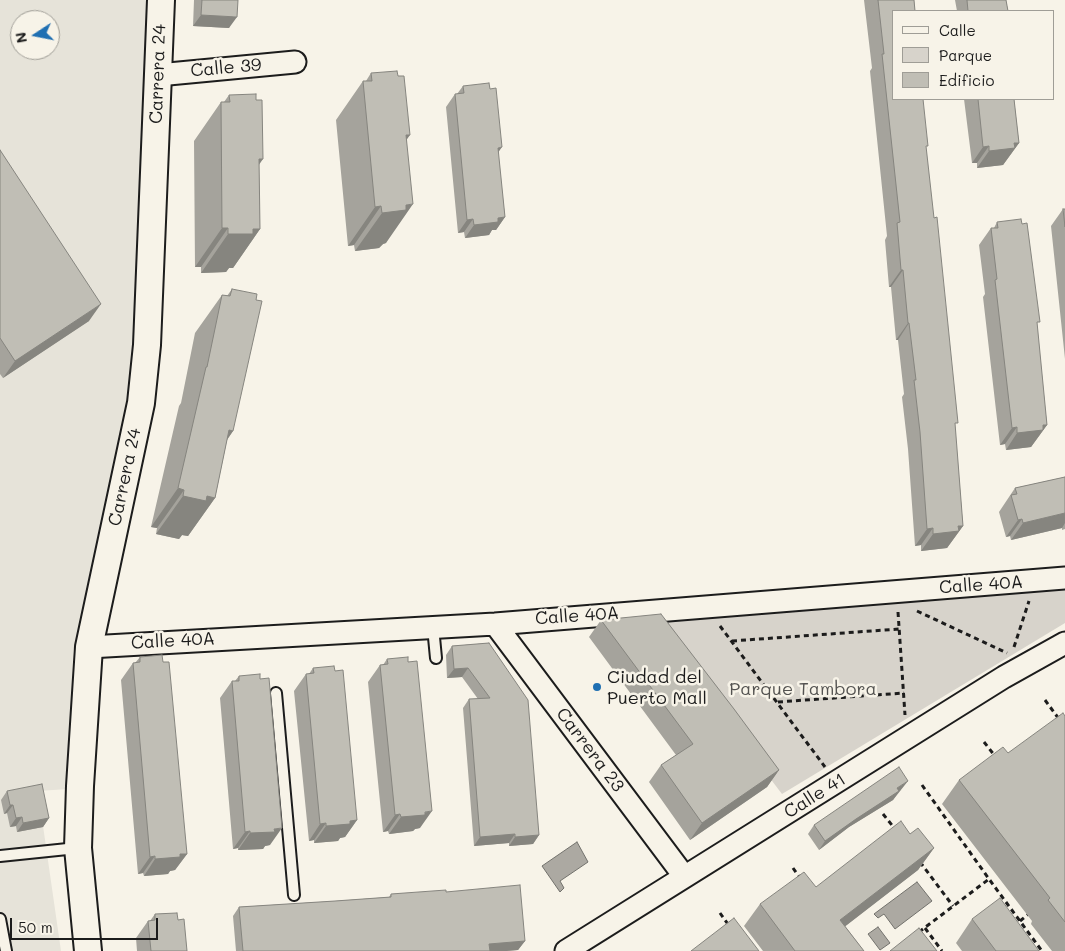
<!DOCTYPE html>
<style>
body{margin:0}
#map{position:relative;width:1065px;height:951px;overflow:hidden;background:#f7f3e8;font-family:Mali,sans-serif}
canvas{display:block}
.legend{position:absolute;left:892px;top:10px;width:162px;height:90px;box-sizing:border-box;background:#f7f3e8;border:1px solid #9f9d96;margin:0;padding:6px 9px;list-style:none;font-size:15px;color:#1c1c1c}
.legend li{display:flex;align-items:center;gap:10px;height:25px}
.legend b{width:25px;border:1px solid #9f9d96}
.north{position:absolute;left:10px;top:10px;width:50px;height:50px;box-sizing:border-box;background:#f7f3e8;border:1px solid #9f9d96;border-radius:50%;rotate:259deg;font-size:14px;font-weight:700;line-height:20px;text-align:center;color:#1c1c1c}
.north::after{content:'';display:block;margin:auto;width:18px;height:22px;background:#1f6fb2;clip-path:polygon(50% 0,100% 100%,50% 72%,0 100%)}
.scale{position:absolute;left:10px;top:918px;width:148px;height:22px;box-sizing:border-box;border:2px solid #1c1c1c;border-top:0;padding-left:6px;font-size:15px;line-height:18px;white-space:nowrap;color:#1c1c1c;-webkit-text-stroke:4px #f7f3e8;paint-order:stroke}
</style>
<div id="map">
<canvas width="1065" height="951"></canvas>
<ul class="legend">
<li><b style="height:6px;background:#f7f3e8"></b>Calle</li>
<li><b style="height:14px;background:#d7d3cb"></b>Parque</li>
<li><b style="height:14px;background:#c0beb5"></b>Edificio</li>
</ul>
<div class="north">N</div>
<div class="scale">50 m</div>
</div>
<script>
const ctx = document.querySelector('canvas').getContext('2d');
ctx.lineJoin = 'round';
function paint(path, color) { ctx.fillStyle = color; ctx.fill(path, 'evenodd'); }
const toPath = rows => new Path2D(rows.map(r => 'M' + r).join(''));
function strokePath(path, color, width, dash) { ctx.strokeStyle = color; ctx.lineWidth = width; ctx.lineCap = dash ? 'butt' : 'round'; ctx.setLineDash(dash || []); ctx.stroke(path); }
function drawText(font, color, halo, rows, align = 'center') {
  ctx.font = font + ' Mali,sans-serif'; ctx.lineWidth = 5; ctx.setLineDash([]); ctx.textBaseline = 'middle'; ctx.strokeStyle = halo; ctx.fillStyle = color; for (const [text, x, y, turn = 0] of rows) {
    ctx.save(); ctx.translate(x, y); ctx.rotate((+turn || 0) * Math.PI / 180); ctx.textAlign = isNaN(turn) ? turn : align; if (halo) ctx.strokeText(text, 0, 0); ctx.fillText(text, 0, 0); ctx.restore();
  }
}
paint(toPath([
 [0,0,149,0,134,372,131,397,73,652,68,789,38,791,61,951,0,951],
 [20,20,50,20,50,50,20,50]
]), '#e6e3d9');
paint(toPath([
 [1032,589,1065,589,1065,623,782,794,652,623]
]), '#d7d3cb');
const water = toPath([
 [577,842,588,862,560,881,564,888,560,892,542,866,577,842],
 [917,882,932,901,895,929,884,914,878,918,874,914,917,882],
 [878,927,890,943,880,950,868,934,878,927]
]);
paint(water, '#aca9a2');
strokePath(water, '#72716c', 1);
const service = toPath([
 [433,627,436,658],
 [276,693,294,895],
 [0,856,77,848],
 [0,919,6,951]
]);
const minor = toPath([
 [158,75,295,62],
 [495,624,684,876],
 [89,647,495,624,1065,578],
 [566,951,1004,677,1065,643]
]);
const tertiary = toPath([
 [88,951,78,848,80,786,89,647,141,403,147,345,161,0]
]);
strokePath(service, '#1c1c1c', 14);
strokePath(minor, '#1c1c1c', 25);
strokePath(tertiary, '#1c1c1c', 30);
strokePath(toPath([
 [917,611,1007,653],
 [898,612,905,715],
 [720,626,825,767],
 [732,641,899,629],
 [1014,647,1029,601],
 [1045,700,1059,719],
 [778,702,904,693],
 [984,742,995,756],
 [922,785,989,879,1042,951],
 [883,814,895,829],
 [920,862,953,906],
 [793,868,800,878],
 [720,913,730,927],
 [1020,921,1031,912],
 [925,928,942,951],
 [919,932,989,879]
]), '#1c1c1c', 3, [5, 4]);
strokePath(service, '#f7f3e8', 10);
strokePath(minor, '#f7f3e8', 21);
strokePath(tertiary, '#f7f3e8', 26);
paint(toPath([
 [194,0,238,0,229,28,193,26],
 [864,0,914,0,926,149,955,427,963,526,947,548,921,551,921,545,915,546,908,449,902,397,904,394,898,340,896,340,891,287,889,287,885,240,887,236,870,71,872,68],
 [955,0,1006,0,1008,11,957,11],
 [371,73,407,140,386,243,383,244,379,248,355,251,354,245,348,246,336,120,363,81,366,81],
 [463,86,498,153,505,217,496,230,492,230,489,235,465,238,464,232,458,233,446,107,455,94,457,94],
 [229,95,259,165,260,229,233,268,229,268,226,272,201,273,201,267,195,267,194,141,221,102,224,102],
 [964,99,1014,99,1019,143,1003,165,977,168,977,163,972,163],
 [0,150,89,321,3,378,0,374],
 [1063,209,1065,209,1065,359,1051,226],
 [997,222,1037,325,1047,425,1031,447,1006,450,1005,444,1000,445,983,297,985,294,979,245,991,228,994,228],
 [232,289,233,431,227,440,215,498,188,536,182,535,179,539,156,534,157,528,151,527,179,406,181,403,195,333,222,295,227,296],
 [1065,477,1065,529,1062,530,1062,528,1011,540,1010,536,1006,537,999,512,1015,488],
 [601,620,779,770,767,787,690,840,649,782,661,765,676,755,589,637],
 [489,643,539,835,533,844,509,846,509,843,474,846,463,708,469,699,478,699,462,677,447,678,446,655,452,646],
 [140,657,187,854,175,870,170,871,168,874,144,876,143,873,138,874,121,680,133,663,135,663],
 [387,659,420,828,415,829,413,831,389,834,388,831,383,832,368,682,380,665,383,665],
 [313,668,335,671,357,820,345,837,340,838,338,841,314,843,314,840,309,841,294,691,306,674,309,674],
 [239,676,270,845,265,846,263,849,238,850,238,848,233,849,220,698,232,681,235,681],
 [1065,716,1065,951,1052,951,1031,924,1032,921,942,804,959,780,1008,753],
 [902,790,899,791,893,800,849,827,819,850,808,834,814,825],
 [7,791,49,818,43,827,17,832,16,826,10,827,7,813,4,814,1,800],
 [910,834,934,848,918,870,845,926,864,951,763,951,744,926,760,904,816,887],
 [446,892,525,941,518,950,506,951,236,951,233,916,239,907,335,901,389,897,391,894],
 [155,914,178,920,187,951,137,951,136,938,148,921,150,921],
 [972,919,1039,951,962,951,956,943]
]), '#a5a39c');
paint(toPath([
 [201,15,237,17,229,28,193,26],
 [406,135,410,135,383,173],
 [1014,143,1019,143,1003,165,977,168,989,151],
 [989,146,977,163,972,163,983,147],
 [502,147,493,160,498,148],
 [259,159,263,159,236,198],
 [413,204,386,243,383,244,379,248,355,251,382,213,406,205],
 [381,206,354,245,348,246,375,207],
 [505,217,496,230,492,230,489,235,465,238,474,225,498,218],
 [473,219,464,232,458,233,467,220],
 [222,228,228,228,201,267,195,267],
 [253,229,260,229,233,268,229,268,226,272,201,273,228,234],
 [901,270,903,270,891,287,889,287],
 [101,304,89,321,3,378,15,361],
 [908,323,909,323,898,340,896,340],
 [1043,425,1047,425,1031,447,1006,450,1017,433],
 [1017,427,1005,444,1000,445,1012,428],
 [229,430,233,431,206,470],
 [178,488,184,490,157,528,151,527],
 [183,496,207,496,215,498,188,536,182,535,179,539,156,534],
 [1065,513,1065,523,1062,528,1011,540,1023,523],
 [1022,519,1010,536,1006,537,1018,520],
 [958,526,963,526,947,548,921,551,933,534],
 [933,528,921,545,915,546,927,529],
 [468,668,462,677,447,678,454,669],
 [779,770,767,787,690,840,702,823],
 [908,781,893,800,849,827,819,850,825,841,897,788],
 [10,805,13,805,7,813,4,814],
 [432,811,420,828,415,829,413,831,389,834,401,817],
 [400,814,388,831,383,832,395,815],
 [22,817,16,826,10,827,16,818],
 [49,818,43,827,17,832,23,823],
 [357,820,345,837,340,838,338,841,314,843,326,826],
 [326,823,314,840,309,841,320,824],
 [282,828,270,845,265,846,263,849,238,850,250,833],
 [250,831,238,848,233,849,245,832],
 [515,834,509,843,474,846,480,837],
 [539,835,533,844,509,846,515,837],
 [934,848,918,870,825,942,840,920],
 [180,854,187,854,175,870,170,871,168,874,144,876,155,859],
 [155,856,143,873,138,874,150,857],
 [525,941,518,950,506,951,485,951,489,944]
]), '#86857f');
const building = toPath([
 [202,0,238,0,237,17,201,15,202,0],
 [878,0,914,0,915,11,894,11,894,99,923,99,928,146,926,146,934,218,937,217,958,423,955,423,963,526,958,526,959,531,933,534,933,528,927,529,920,432,914,380,916,380,909,323,908,323,903,270,901,270,897,223,900,222,882,54,884,54,878,0],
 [967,0,1006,0,1008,11,968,11,967,0],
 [397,71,398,76,404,76,410,135,406,135,413,204,406,205,406,210,382,213,381,206,375,207,363,81,372,81,371,73,397,71],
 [489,83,490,89,496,88,502,147,498,148,505,217,498,218,498,222,474,225,473,219,467,220,455,94,464,93,463,86,489,83],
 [256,94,256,100,262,100,263,159,259,159,260,229,253,229,253,234,228,234,228,228,222,228,221,102,230,102,229,95,256,94],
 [978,99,1014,99,1019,143,1014,143,1015,148,989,151,989,146,983,147,978,99],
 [0,150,101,304,15,361,0,338,0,150],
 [1063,209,1065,209,1065,227,1063,209],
 [1021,219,1022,224,1027,223,1040,322,1037,322,1047,425,1043,425,1043,430,1017,433,1017,427,1012,428,995,280,997,279,991,228,998,228,997,222,1021,219],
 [232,289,257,294,256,300,262,301,233,431,229,430,215,498,207,496,206,501,183,496,184,490,178,488,206,367,207,367,222,295,230,296,232,289],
 [1065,477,1065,513,1023,523,1022,519,1018,520,1011,495,1017,494,1015,488,1065,477],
 [661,614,734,709,779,770,702,823,661,765,693,744,601,620,661,614],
 [489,643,528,700,539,835,515,837,515,834,480,837,469,699,490,698,468,668,454,669,452,646,489,643],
 [162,655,163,662,169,662,187,854,180,854,180,857,155,859,155,856,150,857,133,663,140,662,140,657,162,655],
 [408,657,408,662,417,661,432,811,425,812,425,815,401,817,400,814,395,815,380,665,388,664,387,659,408,657],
 [334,666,335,671,343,670,357,820,350,821,350,824,326,826,326,823,320,824,306,674,314,673,313,668,334,666],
 [260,674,260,679,269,678,282,828,274,829,275,832,250,833,250,831,245,832,232,681,239,681,239,676,260,674],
 [1063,713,1065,716,1065,922,1048,900,1050,898,959,780,1003,747,1008,753,1063,713],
 [899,767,908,781,897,788,899,791,856,819,825,841,814,825,899,767],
 [42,784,49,818,23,823,22,817,16,818,13,805,10,805,7,791,42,784],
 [901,821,910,834,918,828,934,848,840,920,864,951,795,951,760,904,804,872,816,887,901,821],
 [520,885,525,941,489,944,490,951,243,951,239,907,335,901,391,897,391,894,446,890,446,892,520,885],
 [1000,898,1039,951,996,951,972,919,1000,898],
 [177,913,178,920,184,919,187,951,151,951,148,921,155,920,155,914,177,913],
 [734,918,759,951,691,951,734,918],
 [919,928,937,951,890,951,919,928]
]);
paint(building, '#c0beb5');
strokePath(building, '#86857f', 1);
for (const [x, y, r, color] of [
 [597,687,5,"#1f6fb2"]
]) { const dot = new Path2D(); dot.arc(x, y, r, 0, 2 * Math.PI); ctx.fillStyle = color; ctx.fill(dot); strokePath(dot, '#f7f3e8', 2); }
drawText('18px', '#1c1c1c', '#f7f3e8', [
 ["Calle 39",226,68,-5],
 ["Carrera 24",158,74,-88],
 ["Carrera 24",125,477,-78],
 ["Calle 40A",981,585,-4],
 ["Calle 40A",577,616,-4],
 ["Calle 40A",173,641,-3],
 ["Carrera 23",590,750,53],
 ["Calle 41",815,796,-32]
]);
drawText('18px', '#1c1c1c', '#f7f3e8', [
 ["Ciudad del",607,677],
 ["Puerto Mall",607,698]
], 'left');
drawText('18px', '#545351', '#f7f3e8', [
 ["Parque Tambora",803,689]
]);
</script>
